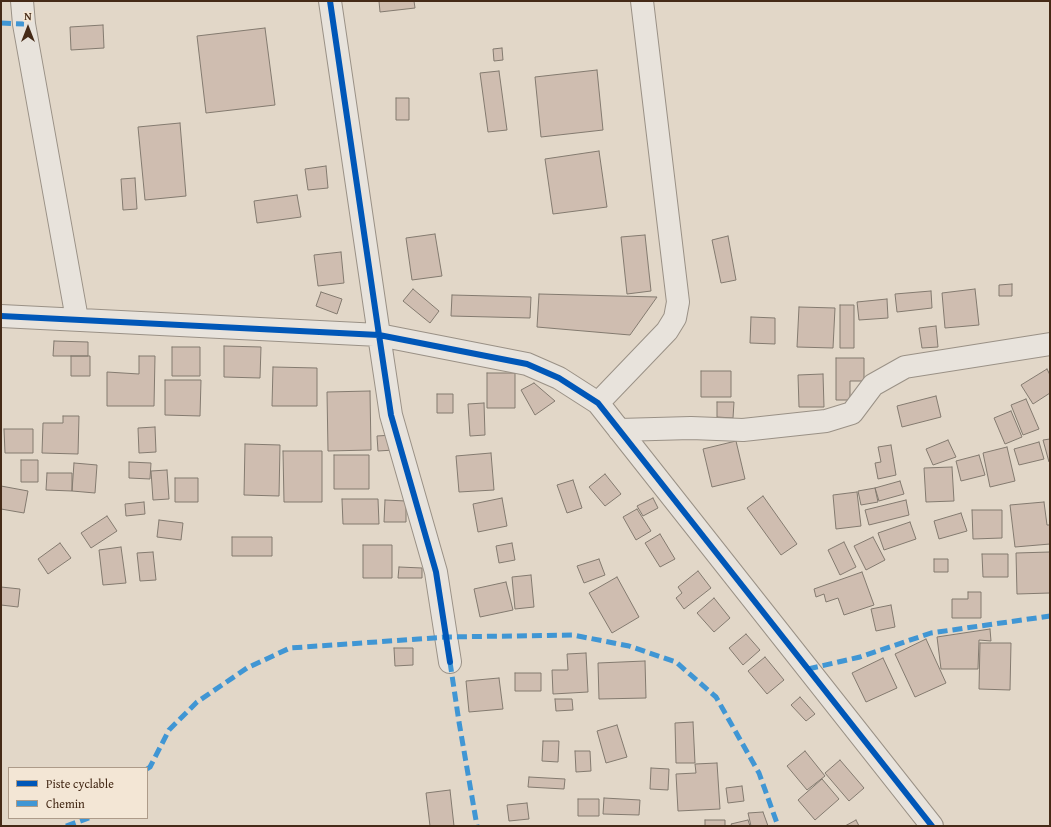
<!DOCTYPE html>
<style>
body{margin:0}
#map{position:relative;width:1051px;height:827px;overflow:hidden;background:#e2d7c8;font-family:"Gentium Book Plus",serif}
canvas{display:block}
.frame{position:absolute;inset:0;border:2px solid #452a17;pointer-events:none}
.legend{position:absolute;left:8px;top:767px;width:140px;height:52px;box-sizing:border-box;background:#f3e6d5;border:1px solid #ad9b89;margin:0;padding:5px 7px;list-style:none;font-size:12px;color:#452a17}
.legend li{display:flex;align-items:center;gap:8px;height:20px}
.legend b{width:20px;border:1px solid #ad9b89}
.north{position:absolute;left:8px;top:8px;width:40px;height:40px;-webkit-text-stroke:3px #f3e6d5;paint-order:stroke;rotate:0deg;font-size:11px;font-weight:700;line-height:16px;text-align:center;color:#452a17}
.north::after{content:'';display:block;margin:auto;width:14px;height:18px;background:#452a17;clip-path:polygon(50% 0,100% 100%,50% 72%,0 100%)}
</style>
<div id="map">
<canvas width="1051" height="827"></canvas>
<div class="frame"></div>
<ul class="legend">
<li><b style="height:5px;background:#0057b8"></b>Piste cyclable</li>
<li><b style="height:5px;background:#4096d4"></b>Chemin</li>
</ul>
<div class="north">N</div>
</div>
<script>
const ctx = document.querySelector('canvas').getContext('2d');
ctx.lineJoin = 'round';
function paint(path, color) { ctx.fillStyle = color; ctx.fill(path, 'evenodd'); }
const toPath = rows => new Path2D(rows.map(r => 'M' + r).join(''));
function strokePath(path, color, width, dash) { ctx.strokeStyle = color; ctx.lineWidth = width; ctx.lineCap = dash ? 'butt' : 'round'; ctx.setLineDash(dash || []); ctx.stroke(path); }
const building = toPath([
 [379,1,414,1,415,8,380,12,379,1],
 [103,25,104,48,71,50,70,27,103,25],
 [265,28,275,105,206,113,197,36,265,28],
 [502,48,503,60,494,61,493,49,502,48],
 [597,70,603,130,541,137,535,77,597,70],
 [499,71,507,130,488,132,480,73,499,71],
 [396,98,409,98,409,120,396,120,396,98],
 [180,123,186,196,145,200,138,127,180,123],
 [599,151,607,207,553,214,545,159,599,151],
 [326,166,328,188,308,190,305,169,326,166],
 [135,178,137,209,123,210,121,179,135,178],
 [297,195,301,217,257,223,254,201,297,195],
 [435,234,442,276,412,280,406,238,435,234],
 [645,235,651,291,627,294,621,237,645,235],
 [728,236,736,280,721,283,712,240,728,236],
 [341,252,344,283,318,286,314,255,341,252],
 [1012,284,1012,296,999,296,999,285,1012,284],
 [413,289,439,311,430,323,403,301,413,289],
 [975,289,979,325,945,328,942,293,975,289],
 [931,291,932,308,897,312,895,294,931,291],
 [321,292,342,299,337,314,316,306,321,292],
 [539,294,657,297,630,335,537,327,539,294],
 [452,295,531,297,530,318,451,316,452,295],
 [887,299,888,318,859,320,857,302,887,299],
 [840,305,854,305,854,348,840,348,840,305],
 [799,307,835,308,833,348,797,347,799,307],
 [751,317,775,318,775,344,750,343,751,317],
 [936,326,938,347,922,348,919,328,936,326],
 [54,341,88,342,88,356,53,356,54,341],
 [224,346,261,347,260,378,224,377,224,346],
 [172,347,200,347,200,376,172,376,172,347],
 [71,356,90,356,90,376,71,376,71,356],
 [139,356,155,356,154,406,107,406,107,372,139,374,139,356],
 [836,358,864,358,864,381,850,381,850,400,836,400,836,358],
 [273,367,317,368,317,406,272,406,273,367],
 [1047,369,1050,375,1050,393,1033,404,1021,385,1047,369],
 [701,371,731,371,731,397,701,397,701,371],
 [487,373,515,373,515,408,487,408,487,373],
 [823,374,824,407,799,407,798,375,823,374],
 [165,380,201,380,200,416,165,415,165,380],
 [534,383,555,401,535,415,521,390,534,383],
 [370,391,371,450,328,451,327,392,370,391],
 [437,394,453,394,453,413,437,413,437,394],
 [936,396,941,417,902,427,897,406,936,396],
 [1026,399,1039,429,1023,435,1011,405,1026,399],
 [717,402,734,402,733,418,717,417,717,402],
 [484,403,485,435,470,436,468,404,484,403],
 [1011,411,1022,437,1005,444,994,418,1011,411],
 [63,416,79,416,78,454,42,453,43,423,63,423,63,416],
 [155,427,156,452,139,453,138,428,155,427],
 [4,429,33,429,33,453,5,453,4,429],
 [393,435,394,450,378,451,377,436,393,435],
 [1050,439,1050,461,1049,462,1043,440,1050,439],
 [948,440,956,457,933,465,926,449,948,440],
 [736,441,745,479,712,487,703,449,736,441],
 [1039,442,1044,459,1019,465,1014,449,1039,442],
 [245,444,280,445,279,496,244,495,245,444],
 [891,445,896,475,878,479,875,463,881,462,878,447,891,445],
 [1007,447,1015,481,990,487,983,453,1007,447],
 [283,451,322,451,322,502,284,502,283,451],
 [491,453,494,490,459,492,456,456,491,453],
 [334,455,369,455,369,489,334,489,334,455],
 [979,455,985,475,961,481,956,461,979,455],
 [21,460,38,460,38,482,21,482,21,460],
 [129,462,151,463,150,479,129,478,129,462],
 [74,463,97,465,95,493,72,491,74,463],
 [952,467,954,501,926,502,924,468,952,467],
 [167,470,169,499,153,500,151,471,167,470],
 [47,473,72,473,72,491,46,490,47,473],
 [605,474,621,494,605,506,589,487,605,474],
 [175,478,198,478,198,502,175,502,175,478],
 [573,480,582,508,567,513,557,485,573,480],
 [900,481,904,494,879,501,875,488,900,481],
 [1,486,28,491,24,513,1,509,1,486],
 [875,488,878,502,861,505,858,491,875,488],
 [857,492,861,526,836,529,833,495,857,492],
 [763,496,797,544,781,555,747,508,763,496],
 [502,498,507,526,478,532,473,504,502,498],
 [653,498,658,508,643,516,637,506,653,498],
 [342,499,378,499,379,524,343,524,342,499],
 [385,500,406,501,406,522,384,522,385,500],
 [906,500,909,515,869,525,865,510,906,500],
 [144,502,145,514,126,516,125,504,144,502],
 [1044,502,1047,525,1050,525,1050,544,1015,547,1010,505,1044,502],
 [637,509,651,531,636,540,623,517,637,509],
 [972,510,1002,510,1002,538,973,539,972,510],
 [961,513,967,531,939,539,934,521,961,513],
 [107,516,117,531,91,548,81,533,107,516],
 [159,520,183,523,181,540,157,537,159,520],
 [910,522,916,539,884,550,878,533,910,522],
 [660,534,675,559,660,567,645,543,660,534],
 [232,537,272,537,272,556,232,556,232,537],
 [873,537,885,560,866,570,854,546,873,537],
 [844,542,856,567,840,575,828,550,844,542],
 [60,543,71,558,48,574,38,559,60,543],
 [512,543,515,560,499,563,496,546,512,543],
 [363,545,392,545,392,578,363,578,363,545],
 [121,547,126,583,103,585,99,550,121,547],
 [153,552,156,580,140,581,137,553,153,552],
 [1050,552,1050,593,1017,594,1016,553,1050,552],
 [982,554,1008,554,1008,577,983,577,982,554],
 [599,559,605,575,584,583,577,566,599,559],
 [934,559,948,559,948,572,934,572,934,559],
 [399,567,422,568,422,578,398,578,399,567],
 [698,571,711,588,684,609,676,598,682,593,678,587,698,571],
 [862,572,874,605,844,615,838,598,826,602,824,594,816,597,814,589,862,572],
 [531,575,534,607,515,609,512,577,531,575],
 [617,577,639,617,612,633,589,593,617,577],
 [506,582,513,610,480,617,474,589,506,582],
 [1,587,20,589,18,607,1,605,1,587],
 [968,592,981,592,981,618,952,618,952,599,968,599,968,592],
 [714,598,730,618,714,632,697,613,714,598],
 [891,605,895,627,876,631,871,609,891,605],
 [990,629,991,641,979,640,978,669,941,669,937,637,990,629],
 [746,634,760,650,743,665,729,648,746,634],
 [926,639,946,683,915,697,895,654,926,639],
 [980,643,1011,643,1010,690,979,689,980,643],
 [394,648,413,648,413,665,395,666,394,648],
 [586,653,588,692,553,694,552,670,568,670,567,654,586,653],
 [765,657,784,680,767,694,748,671,765,657],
 [883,658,897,688,866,702,852,673,883,658],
 [645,661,646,698,599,699,598,663,645,661],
 [515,673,541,673,541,691,515,691,515,673],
 [499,678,503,709,469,712,466,681,499,678],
 [800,697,815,714,806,721,791,705,800,697],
 [555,699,572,699,573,710,556,711,555,699],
 [693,722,695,763,676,763,675,723,693,722],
 [617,725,627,757,606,763,597,731,617,725],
 [543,741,559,741,558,762,542,761,543,741],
 [575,751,590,751,591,771,576,772,575,751],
 [805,751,825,776,807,790,787,766,805,751],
 [840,760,864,788,849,801,825,773,840,760],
 [717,763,720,809,678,811,676,774,696,773,695,764,717,763],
 [651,768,669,769,668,790,650,789,651,768],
 [529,777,565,779,564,789,528,787,529,777],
 [822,779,839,799,815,820,798,800,822,779],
 [742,786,744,801,728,803,726,788,742,786],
 [450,790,454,826,430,826,426,793,450,790],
 [604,798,640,800,639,815,603,814,604,798],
 [578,799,599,799,599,816,578,816,578,799],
 [527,803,529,819,509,821,507,805,527,803],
 [763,812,768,826,751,826,748,813,763,812],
 [705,820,725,820,725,826,705,826,705,820],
 [748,820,750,826,732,826,731,824,748,820],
 [856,820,859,826,845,826,856,820]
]);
paint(building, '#cfbdb0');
strokePath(building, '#837a6f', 1);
const minor = toPath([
 [22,1,24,24,77,319],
 [330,1,379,335,391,415,436,572,450,662],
 [1,316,379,335,527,364,559,378,598,403,932,826],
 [598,403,667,331,675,318,678,302,642,1],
 [619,430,691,428,743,430,826,421,852,413,873,385,905,367,1050,344]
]);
strokePath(minor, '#9a9186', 24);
strokePath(minor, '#e8e3dc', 22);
strokePath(toPath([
 [1,23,24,24],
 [450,662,459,722,477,826],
 [808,669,860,657,931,633,1050,616],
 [147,769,150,767,169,730,197,702,247,668,290,648,447,637,573,635,629,646,676,662,716,697,759,773,778,826],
 [66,826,89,818]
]), '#4096d4', 5, [10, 5]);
strokePath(toPath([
 [330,1,379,335,391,415,436,572,450,662],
 [1,316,379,335,527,364,559,378,598,403,932,826]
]), '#0057b8', 6);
</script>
